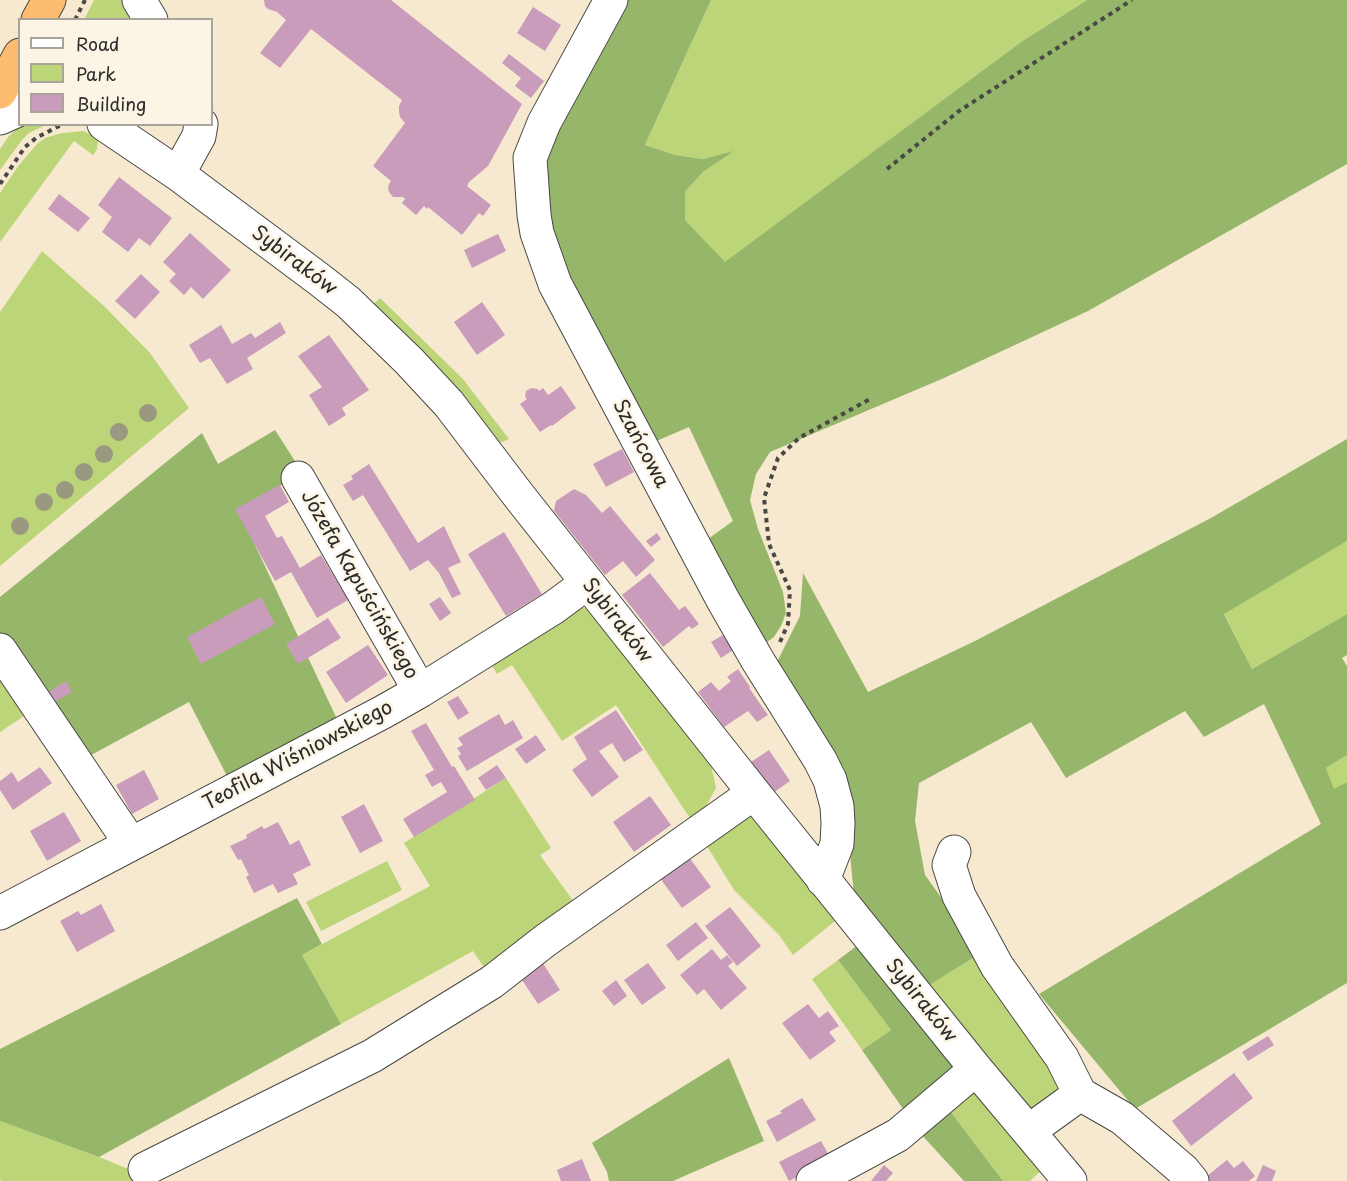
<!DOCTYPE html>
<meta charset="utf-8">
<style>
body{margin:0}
#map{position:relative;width:1347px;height:1181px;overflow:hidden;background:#f6e9d0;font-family:"Playpen Sans",sans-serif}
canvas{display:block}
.legend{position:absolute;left:18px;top:18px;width:195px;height:108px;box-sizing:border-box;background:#fcf5e5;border:2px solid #a8a49b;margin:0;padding:8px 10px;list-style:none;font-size:18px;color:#2b2b2b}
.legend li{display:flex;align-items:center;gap:12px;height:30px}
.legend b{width:30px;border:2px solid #a8a49b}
</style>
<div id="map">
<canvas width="1347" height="1181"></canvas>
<ul class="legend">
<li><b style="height:8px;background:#fff"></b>Road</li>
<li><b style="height:16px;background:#bdd579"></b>Park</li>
<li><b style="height:16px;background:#c99cbb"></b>Building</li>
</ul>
</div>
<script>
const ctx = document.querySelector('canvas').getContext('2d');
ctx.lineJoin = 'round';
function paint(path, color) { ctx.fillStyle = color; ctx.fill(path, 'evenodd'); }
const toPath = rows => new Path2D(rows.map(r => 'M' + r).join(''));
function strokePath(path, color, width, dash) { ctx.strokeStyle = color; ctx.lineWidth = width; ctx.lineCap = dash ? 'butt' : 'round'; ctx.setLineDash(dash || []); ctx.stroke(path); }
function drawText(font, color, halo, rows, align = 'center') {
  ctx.font = font + ' "Playpen Sans",sans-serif'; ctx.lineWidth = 5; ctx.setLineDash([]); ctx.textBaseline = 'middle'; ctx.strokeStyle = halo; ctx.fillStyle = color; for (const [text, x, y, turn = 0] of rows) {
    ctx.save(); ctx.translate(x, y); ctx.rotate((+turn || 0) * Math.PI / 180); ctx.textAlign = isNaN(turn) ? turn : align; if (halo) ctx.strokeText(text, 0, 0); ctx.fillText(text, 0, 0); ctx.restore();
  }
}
paint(toPath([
 [94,0,125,0,134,20,84,20],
 [711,0,1087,0,1021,42,725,263,685,220,685,192,703,172,732,152,703,159,675,155,645,145],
 [21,125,46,125,29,133,22,140,0,170,0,149,9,136],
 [84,131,98,140,97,149,93,155,74,141,0,242,0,193,19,165,37,144,45,138,62,133],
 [42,251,105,307,150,353,189,408,0,566,0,312],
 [380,298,463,379,509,439,498,444,369,308],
 [1347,541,1347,614,1252,669,1224,613],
 [579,608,586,608,711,765,716,788,695,826,616,705,562,741,512,665,497,674,490,662],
 [0,660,33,710,0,732],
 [1347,755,1347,782,1334,790,1326,768],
 [506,778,551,848,540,855,579,909,489,975,473,951,341,1024,302,955,430,886,404,843],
 [747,813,788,852,840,917,793,955,779,935,734,890,702,838],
 [387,861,402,890,321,931,306,902],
 [981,953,1062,1083,1056,1102,1039,1114,1027,1110,928,986],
 [838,960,891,1030,862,1050,812,979],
 [970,1090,983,1092,1045,1167,1030,1181,1003,1181,947,1107],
 [0,1121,99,1157,158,1181,3,1181,0,1180]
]), '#bdd579');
paint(toPath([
 [618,0,711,0,645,145,675,155,703,159,734,151,703,172,685,192,685,220,725,262,1021,42,1087,0,1347,0,1347,164,1088,311,944,378,770,452,756,474,750,500,758,529,783,592,786,613,781,626,774,637,760,647,701,544,733,521,689,427,645,446,539,209,548,130],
 [275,430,302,472,239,511,337,719,227,776,189,702,82,760,0,639,0,597,202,433,218,464],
 [1347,439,1347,541,1224,614,1252,669,1347,614,1347,655,1342,658,1347,666,1347,755,1326,768,1334,789,1347,782,1347,983,1135,1109,1039,994,1321,824,1264,704,1204,737,1185,711,1066,778,1031,722,919,783,915,821,925,875,981,953,928,986,854,895,847,823,774,668,800,616,803,573,868,692,975,641,1211,518],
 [297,898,322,944,302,955,341,1024,99,1157,0,1121,0,1049],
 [862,942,954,1066,945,1080,908,1116,862,1050,891,1030,838,960],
 [729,1058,764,1141,673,1181,609,1181,607,1172,592,1143],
 [947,1107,1003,1181,964,1181,920,1133]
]), '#96b669');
paint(toPath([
 [264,0,391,0,522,104,488,166,469,182,467,186,491,205,483,216,479,213,462,235,428,207,427,209,424,206,416,215,402,203,405,199,403,197,393,197,389,192,388,188,389,184,391,181,373,166,405,123,400,117,399,112,399,106,402,100,311,29,280,68,260,53,286,20,277,12,268,9,265,6],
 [533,7,561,25,545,51,517,33],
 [509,54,544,81,531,98,515,86,521,78,502,63],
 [119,177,172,218,150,246,139,238,128,252,102,232,112,217,98,205],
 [59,194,90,218,78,232,48,209],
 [190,233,231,270,203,299,191,287,184,295,169,281,176,274,163,262],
 [498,234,506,251,472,268,464,250],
 [141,274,160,292,135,319,115,301],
 [482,302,505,335,477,355,454,322],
 [280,322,286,333,247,358,253,369,227,384,210,358,200,363,189,345,221,325,232,344,251,333,255,338],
 [329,335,369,390,342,408,346,415,329,426,309,395,322,387,298,356],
 [561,386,576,408,552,426,551,425,540,432,520,404,527,399,525,397,526,391,531,388,538,389,539,391,543,388,548,395],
 [622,449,634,472,606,487,593,464],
 [369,464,418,543,444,526,461,562,448,568,461,594,452,598,439,573,428,560,410,571,363,495,353,501,343,485,353,479,351,476],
 [280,485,289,502,265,516,277,538,282,536,300,568,321,555,348,600,317,618,291,572,275,581,235,509],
 [574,489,586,495,602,513,610,506,655,560,636,577,623,561,605,575,554,511,556,501],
 [504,532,542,594,506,616,468,554],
 [657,533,661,539,651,547,646,541],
 [650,573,679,610,685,606,699,624,692,629,689,626,663,647,622,595],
 [261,597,275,624,201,664,187,637],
 [440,597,451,613,440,621,429,604],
 [328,618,341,638,298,664,286,644],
 [723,635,733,650,721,658,711,642],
 [368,645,388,675,346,703,326,672],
 [738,669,750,687,749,688,768,715,757,722,748,711,724,727,698,692,711,682,719,691,731,681,727,677],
 [66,681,72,692,53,703,47,693],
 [458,696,469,713,458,720,447,702],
 [616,710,643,750,624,762,612,743,599,751,619,777,592,797,572,770,587,759,574,737],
 [499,714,505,725,513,720,523,738,467,771,458,756,461,754,457,748,463,745,458,738],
 [426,723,452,767,454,766,475,800,414,837,403,819,447,792,441,782,432,787,425,775,434,770,411,731],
 [536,735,546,750,526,764,515,749],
 [769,750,790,781,773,793,751,762],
 [497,765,506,778,486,790,478,778],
 [40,767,52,783,13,810,0,790,0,781,12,772,18,782],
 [144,770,159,799,132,814,116,785],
 [650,796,671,825,634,852,613,822],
 [364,804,383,841,360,853,341,817],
 [64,812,81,841,47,861,30,831],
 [278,822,290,845,299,840,311,865,293,874,298,884,278,893,273,884,254,893,246,877,249,875,241,859,238,860,230,846,247,838,246,835,262,826,264,829],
 [686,853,711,887,682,908,657,874],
 [101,904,115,931,77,952,60,921,78,911,81,915],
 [730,907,761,946,737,966,705,926],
 [696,922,708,938,678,961,666,945],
 [712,949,721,960,727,955,733,962,728,966,747,988,721,1010,704,989,697,995,680,975],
 [539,957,560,990,538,1004,516,971],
 [648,963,666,988,642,1005,624,980],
 [616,980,627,996,614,1006,602,991],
 [808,1004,819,1018,828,1011,839,1026,829,1032,836,1041,810,1060,782,1023],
 [1268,1036,1274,1045,1248,1061,1242,1052],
 [1234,1073,1253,1098,1191,1146,1172,1121],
 [802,1098,816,1120,777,1142,766,1121,782,1113,780,1111],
 [821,1141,831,1159,789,1181,779,1162],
 [582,1159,591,1181,561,1181,557,1170],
 [1227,1160,1234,1168,1243,1161,1255,1176,1249,1181,1203,1181,1202,1180],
 [884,1165,893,1173,886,1181,871,1181],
 [1263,1165,1276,1171,1272,1181,1256,1181]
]), '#c99cbb');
const minor = toPath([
 [139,0,151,20],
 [611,0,544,123,530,158,534,215,537,233,555,284,723,600,758,661,820,760,830,780,837,806,838,823,837,844,823,880],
 [0,118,20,109],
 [104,124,178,174,320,280,348,302,409,361,449,404,519,496,754,793,976,1069,1070,1181],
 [178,174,199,136,201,124],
 [298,478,420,691],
 [0,650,131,844],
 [954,852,949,865,959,896,997,966,1062,1058,1080,1094],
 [0,913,383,712,420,691,553,608,587,583],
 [1029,1131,1080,1094,1122,1118,1183,1170,1192,1181],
 [145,1169,372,1056,492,982,546,940,754,793],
 [813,1181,898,1135,976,1069]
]);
const highway = toPath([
 [38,20,49,0],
 [0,92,20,55]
]);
strokePath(minor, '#494844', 35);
strokePath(highway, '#494844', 35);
strokePath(toPath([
 [75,20,85,0],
 [887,169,959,111,1132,0],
 [0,184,25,147,36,138,63,124],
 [780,642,788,624,790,590,769,544,764,498,778,458,799,438,870,399]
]), '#494844', 4, [4.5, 4.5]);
strokePath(minor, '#fff', 33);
strokePath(highway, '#fdbc6f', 33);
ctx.fillStyle = '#9b9880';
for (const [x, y] of [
 [148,413],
 [119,432],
 [104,454],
 [84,472],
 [65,490],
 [44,502],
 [20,526]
]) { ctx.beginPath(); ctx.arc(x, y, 9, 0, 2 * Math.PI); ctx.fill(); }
drawText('20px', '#2b2b2b', '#fcf5e5', [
 ["Sybiraków",294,261,37],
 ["Szańcowa",640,444,62],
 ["Józefa Kapuścińskiego",359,585,60],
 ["Sybiraków",617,621,52],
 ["Teofila Wiśniowskiego",298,756,-28],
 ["Sybiraków",921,1001,51]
]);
</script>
